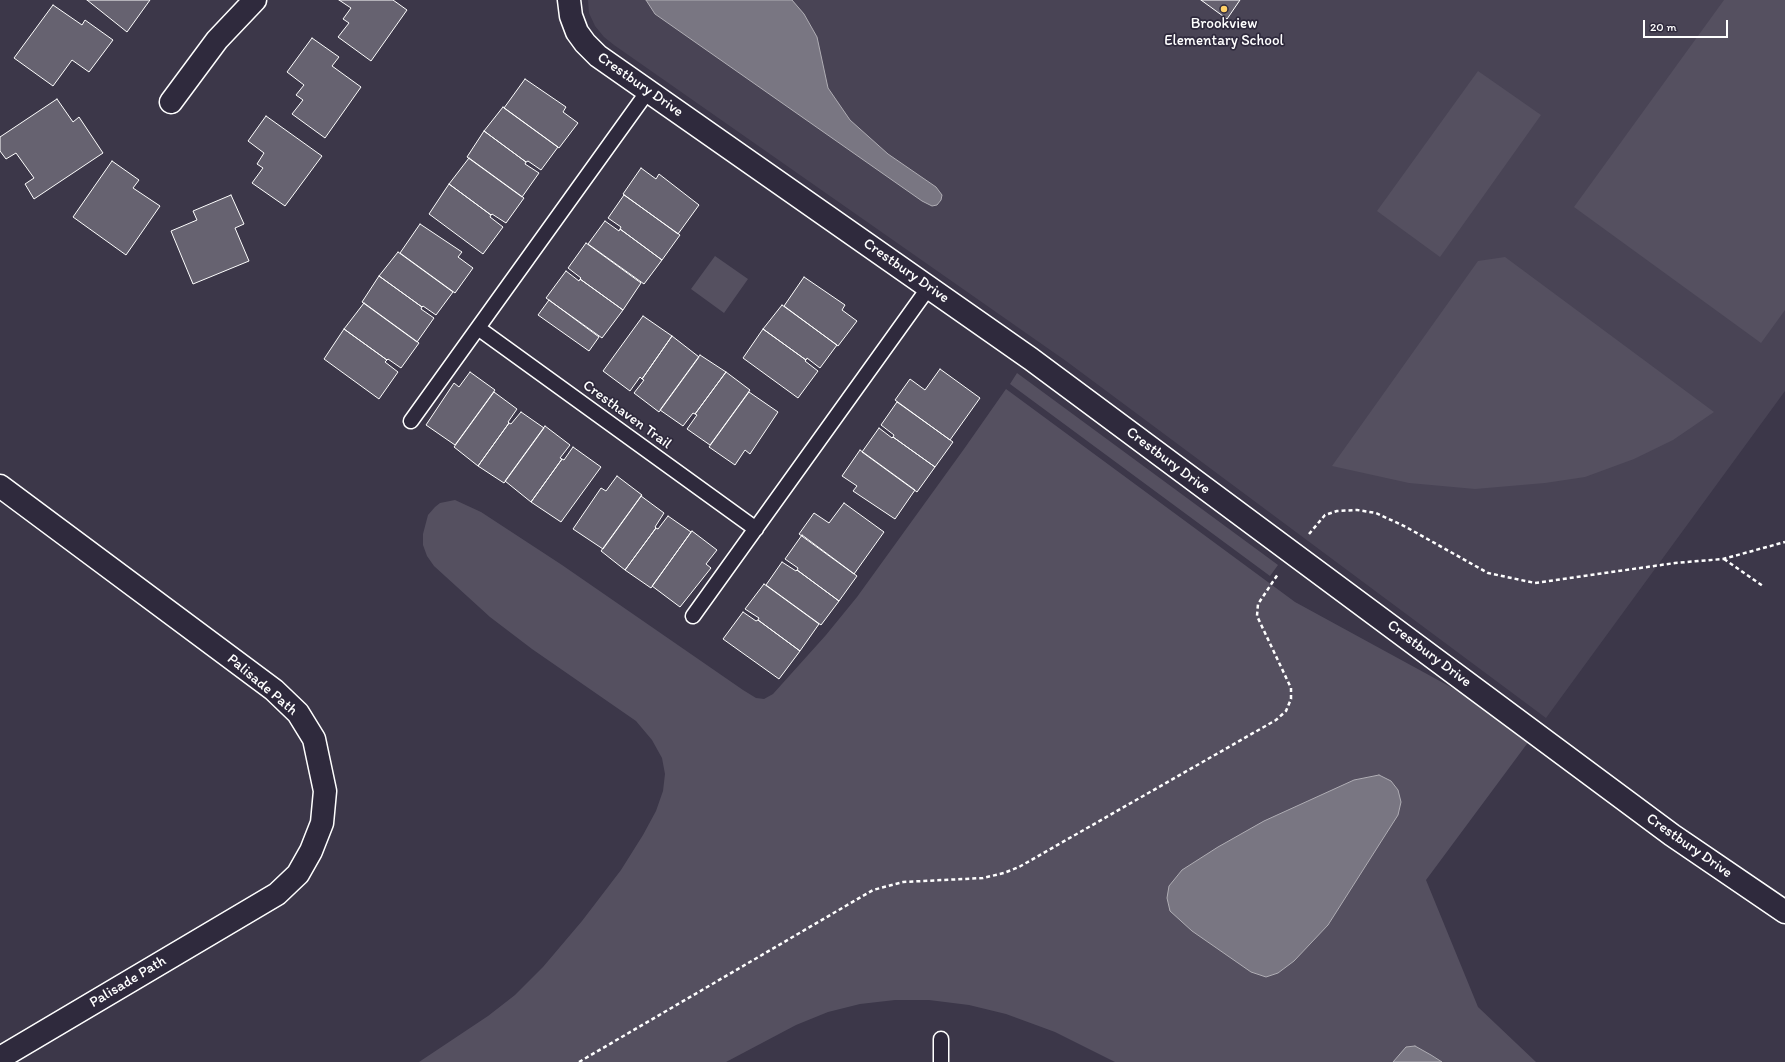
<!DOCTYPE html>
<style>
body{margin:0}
#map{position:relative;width:1785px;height:1062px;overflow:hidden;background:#3c3749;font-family:Itim,sans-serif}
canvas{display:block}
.scale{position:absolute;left:1643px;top:20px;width:85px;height:18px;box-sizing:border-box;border:2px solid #fff;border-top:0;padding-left:5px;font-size:12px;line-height:14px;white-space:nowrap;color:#fff;-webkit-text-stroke:3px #2f2a3d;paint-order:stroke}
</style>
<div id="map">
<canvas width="1785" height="1062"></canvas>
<div class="scale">20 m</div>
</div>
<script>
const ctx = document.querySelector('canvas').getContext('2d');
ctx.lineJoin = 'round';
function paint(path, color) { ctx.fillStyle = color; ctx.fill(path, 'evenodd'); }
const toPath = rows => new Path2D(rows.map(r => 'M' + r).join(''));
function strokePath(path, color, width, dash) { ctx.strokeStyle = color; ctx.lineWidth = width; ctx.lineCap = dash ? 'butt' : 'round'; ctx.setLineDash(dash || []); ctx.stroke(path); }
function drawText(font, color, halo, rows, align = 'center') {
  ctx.font = font + ' Itim,sans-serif'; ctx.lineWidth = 3.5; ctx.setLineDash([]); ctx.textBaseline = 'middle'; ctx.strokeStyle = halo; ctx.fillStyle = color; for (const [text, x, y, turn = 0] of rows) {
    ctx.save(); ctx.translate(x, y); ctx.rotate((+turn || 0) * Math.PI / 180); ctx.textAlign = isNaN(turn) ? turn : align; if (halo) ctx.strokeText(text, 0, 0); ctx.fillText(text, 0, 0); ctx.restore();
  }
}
paint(toPath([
 [588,0,1785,0,1785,391,1546,718,1066,361,614,45,604,37,595,26,589,13]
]), '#494455');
paint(toPath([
 [1724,0,1785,0,1785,310,1761,343,1574,207],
 [1478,71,1541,115,1440,257,1377,211],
 [715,256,748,279,724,313,691,289],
 [1505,257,1714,412,1673,440,1634,459,1585,477,1545,483,1475,489,1409,483,1332,466,1478,261],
 [1017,373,1278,565,1270,576,1010,384],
 [1006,389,1295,602,1535,733,1426,880,1478,1007,1536,1062,1115,1062,1055,1032,1006,1014,969,1005,929,1000,895,1000,860,1004,828,1012,796,1025,726,1062,419,1062,488,1016,515,995,543,967,582,921,621,870,643,835,656,811,663,791,665,774,662,758,652,740,636,721,532,649,490,617,434,566,427,556,423,545,423,534,428,515,435,507,440,503,455,500,481,512,562,565,743,690,756,698,764,699,773,694,826,635,857,597,964,449]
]), '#555060');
const water = toPath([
 [646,0,792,0,804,14,817,37,828,88,850,120,888,154,936,187,942,195,941,200,937,205,932,206,922,201,655,14,646,0],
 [1379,775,1391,781,1398,790,1401,802,1398,815,1328,925,1294,961,1278,973,1266,977,1251,972,1192,931,1170,911,1167,898,1169,886,1182,870,1218,847,1264,821,1354,780,1379,775],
 [1415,1046,1431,1055,1442,1062,1393,1062,1406,1047,1415,1046]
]);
paint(water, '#797682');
strokePath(water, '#afadb4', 1);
const building = toPath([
 [87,0,150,0,127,32,87,0],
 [339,0,393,0,407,10,371,61,338,37,349,23,343,19,351,8,339,0],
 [1201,0,1240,0,1227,19,1201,0],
 [53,5,82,25,85,20,113,40,89,72,72,60,53,86,14,58,53,5],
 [312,38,339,57,332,66,361,87,325,138,292,114,303,100,296,95,304,85,287,72,312,38],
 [525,79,566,107,563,112,578,123,559,148,504,108,525,79],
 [57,99,73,122,79,117,103,153,34,199,25,184,34,178,16,153,6,159,0,151,0,137,57,99],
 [503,107,558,147,541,170,528,161,526,162,484,131,503,107],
 [266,116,322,156,285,206,252,183,263,168,257,164,264,153,248,141,266,116],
 [484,131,526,162,525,164,539,173,522,197,467,157,484,131],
 [469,158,524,198,506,223,492,214,491,215,449,184,469,158],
 [112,161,139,180,133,188,160,206,126,255,73,217,112,161],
 [641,168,656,179,659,174,699,205,678,234,623,194,641,168],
 [449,184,491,215,490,217,503,227,483,254,429,214,449,184],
 [231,195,244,224,235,228,249,261,193,284,171,231,197,220,193,211,231,195],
 [624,195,680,235,662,260,620,229,621,227,608,218,624,195],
 [605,221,619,231,620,229,662,260,644,284,588,244,605,221],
 [420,224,462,252,458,257,473,268,455,293,400,253,420,224],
 [586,243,641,283,623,310,580,279,581,278,568,268,586,243],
 [398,252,453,292,436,315,423,306,422,307,379,276,398,252],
 [566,271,579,281,580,279,623,310,602,338,546,298,566,271],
 [379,276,422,307,421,309,434,318,417,342,362,302,379,276],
 [804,277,845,305,842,310,857,321,838,346,784,306,804,277],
 [549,300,599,337,589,351,538,315,549,300],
 [364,303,419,343,401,368,388,359,387,360,344,329,364,303],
 [782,305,837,345,820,368,807,358,806,360,763,329,782,305],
 [643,316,672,336,642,379,640,377,630,391,603,371,643,316],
 [344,329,387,360,385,362,398,372,379,399,324,359,344,329],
 [763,329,806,360,805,361,818,371,798,398,743,358,763,329],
 [672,336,699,357,659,412,634,393,644,380,642,379,672,336],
 [700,355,726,372,695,414,693,413,683,426,660,410,700,355],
 [940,369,980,398,950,440,895,400,910,379,925,390,940,369],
 [470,372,495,390,455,445,426,425,454,383,459,387,470,372],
 [726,372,750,390,710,445,687,429,697,415,695,414,726,372],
 [494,392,517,409,508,422,509,423,478,466,454,447,494,392],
 [749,392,778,412,750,454,745,450,735,465,709,447,749,392],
 [897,402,953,442,935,467,893,437,894,435,881,425,897,402],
 [521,412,544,428,504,483,478,466,509,423,511,424,521,412],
 [545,426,570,445,560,458,562,459,531,502,505,481,545,426],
 [879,428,892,438,893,437,935,467,917,492,862,452,879,428],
 [573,447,601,467,561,522,531,502,562,459,564,460,573,447],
 [860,450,915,490,895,519,853,491,857,486,842,476,860,450],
 [617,476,642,495,603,549,573,529,601,488,606,491,617,476],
 [641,496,664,513,655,527,656,528,625,570,601,551,641,496],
 [844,503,884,532,854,574,799,534,814,513,829,523,844,503],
 [668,516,691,532,651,588,625,570,656,528,658,529,668,516],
 [692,531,717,550,706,564,711,568,680,607,652,586,692,531],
 [802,535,857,576,839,601,797,570,798,568,785,559,802,535],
 [782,562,796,571,797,570,839,601,821,625,766,585,782,562],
 [764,584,819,624,800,651,758,620,759,618,745,609,764,584],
 [743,612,756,621,758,620,800,651,779,679,723,639,743,612]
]);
paint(building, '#666270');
strokePath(building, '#fff', 1);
const service = toPath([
 [478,328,756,529],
 [411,421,648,91],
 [693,616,929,287],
 [941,1062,941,1039]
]);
const minor = toPath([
 [569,0,571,16,577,32,585,43,598,56,1031,359,1672,835,1785,912],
 [171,102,217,40,255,0],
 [0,486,274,690,298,713,314,739,325,791,322,823,311,851,298,874,277,894,0,1058]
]);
strokePath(service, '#fff', 17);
strokePath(minor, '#fff', 25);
strokePath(toPath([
 [1309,534,1325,515,1337,511,1357,510,1376,513,1406,527,1488,573,1535,583,1675,563,1723,559,1785,542],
 [1724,559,1763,586],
 [579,1062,873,890,903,882,983,878,1004,873,1019,867,1276,720,1286,711,1291,699,1291,688,1257,616,1258,604,1278,574]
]), '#fff', 2.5, [4, 3]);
strokePath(service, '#2f2a3d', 14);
strokePath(minor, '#2f2a3d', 22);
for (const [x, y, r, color] of [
 [1224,9,4,"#ffd166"]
]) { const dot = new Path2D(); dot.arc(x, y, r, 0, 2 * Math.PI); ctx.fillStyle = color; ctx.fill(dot); strokePath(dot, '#2f2a3d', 1.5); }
drawText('15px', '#fff', '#2f2a3d', [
 ["Brookview",1224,24],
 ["Elementary School",1224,41]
]);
drawText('15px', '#fff', '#2f2a3d', [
 ["Crestbury Drive",640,85,35],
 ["Crestbury Drive",906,271,35],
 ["Cresthaven Trail",627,415,36],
 ["Crestbury Drive",1168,461,37],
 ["Crestbury Drive",1429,654,37],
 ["Palisade Path",262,685,40],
 ["Crestbury Drive",1689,846,35],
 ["Palisade Path",128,982,-31]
]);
</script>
